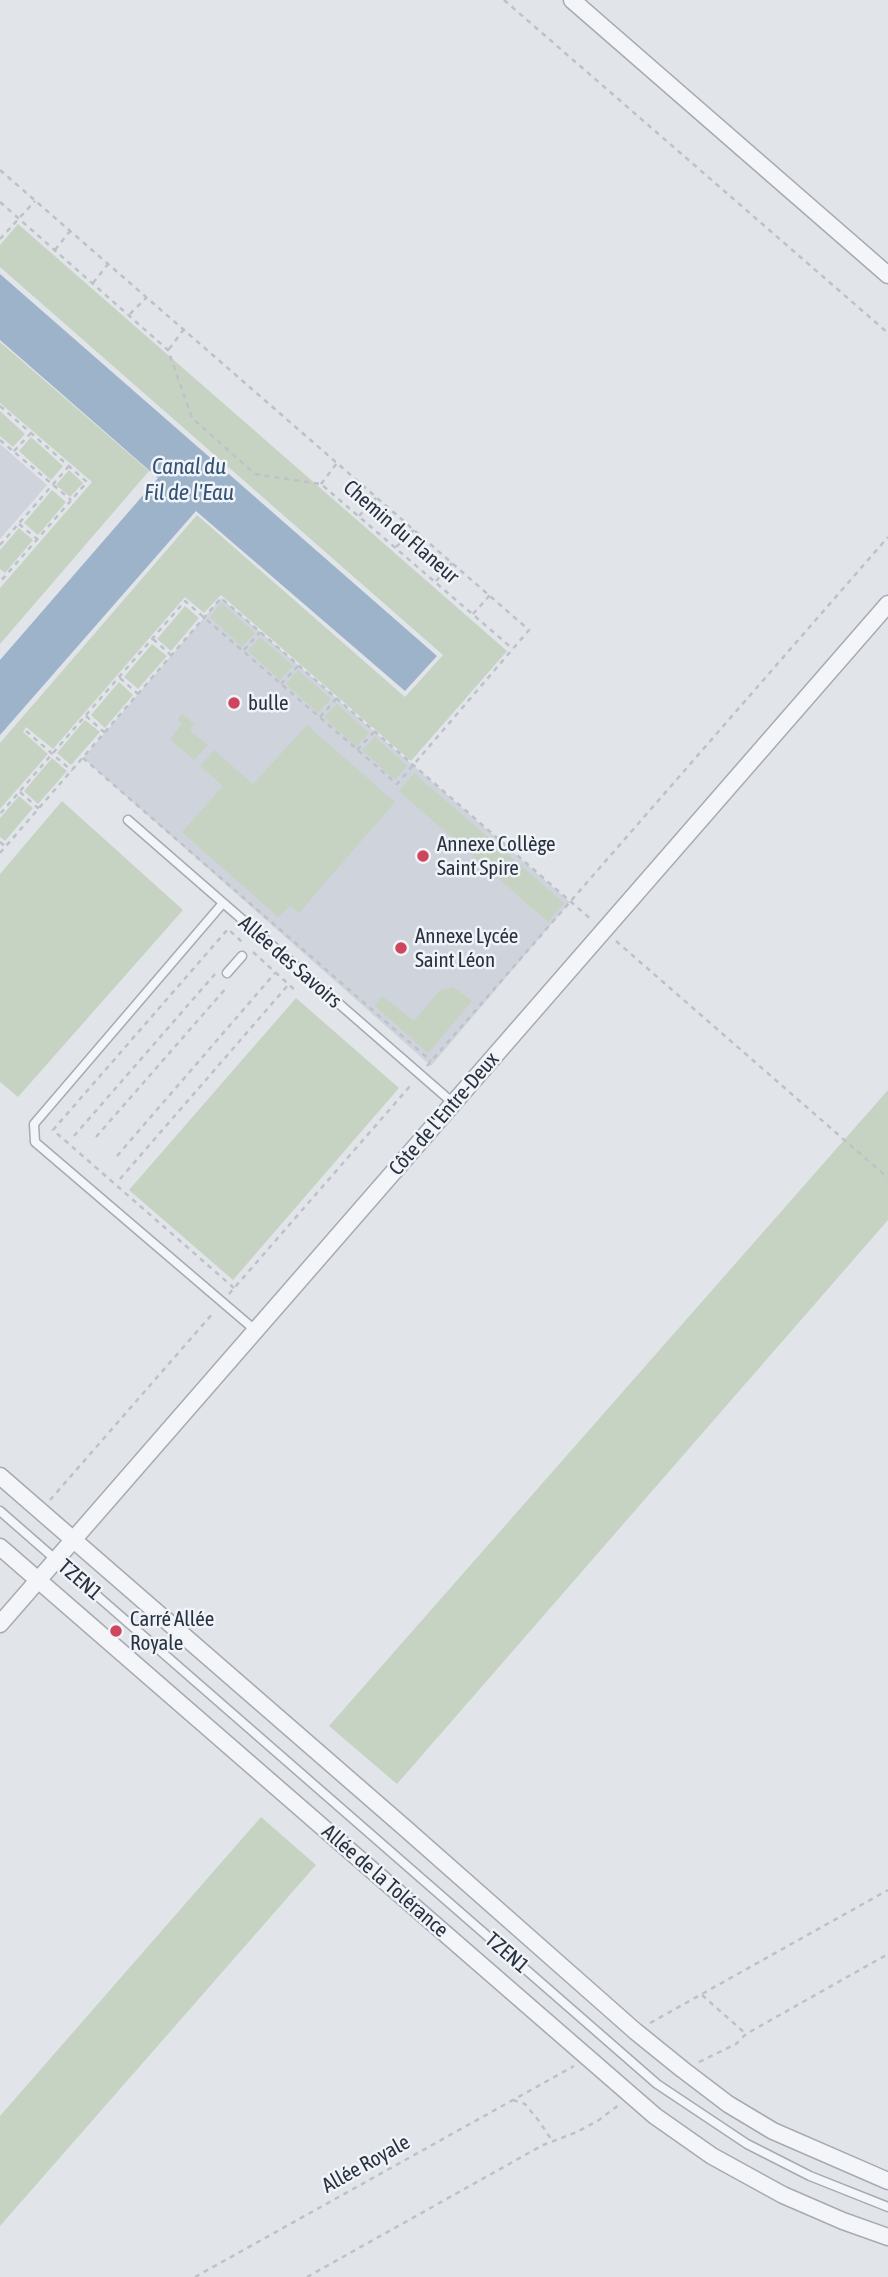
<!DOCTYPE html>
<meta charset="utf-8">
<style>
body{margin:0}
canvas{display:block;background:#e1e4e9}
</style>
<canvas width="888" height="2277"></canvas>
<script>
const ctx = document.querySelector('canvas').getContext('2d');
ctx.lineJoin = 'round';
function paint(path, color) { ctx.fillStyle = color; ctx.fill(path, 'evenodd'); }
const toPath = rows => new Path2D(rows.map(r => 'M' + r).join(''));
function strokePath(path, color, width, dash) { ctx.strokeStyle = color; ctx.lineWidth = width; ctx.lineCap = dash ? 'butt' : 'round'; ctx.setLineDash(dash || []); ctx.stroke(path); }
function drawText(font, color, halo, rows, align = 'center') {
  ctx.font = font + ' "Asap Condensed",sans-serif'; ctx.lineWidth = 5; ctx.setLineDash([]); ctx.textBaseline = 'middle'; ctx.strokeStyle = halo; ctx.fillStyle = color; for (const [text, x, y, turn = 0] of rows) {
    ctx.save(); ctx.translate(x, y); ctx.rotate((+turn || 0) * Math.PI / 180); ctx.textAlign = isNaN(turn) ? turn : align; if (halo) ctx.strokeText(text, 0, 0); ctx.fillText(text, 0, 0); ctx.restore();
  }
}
paint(toPath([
 [0,444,47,485,0,539],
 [221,598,570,902,431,1066,83,758]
]), '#cfd3db');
paint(toPath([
 [18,224,507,651,411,761,221,595,204,613,185,597,53,749,26,727,23,732,48,754,0,809,0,743,197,515,405,697,443,655,0,267,0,245],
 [0,342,149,471,0,644,0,588,92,482,0,403],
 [0,411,25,434,13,447,0,436],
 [31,437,63,466,51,480,19,451],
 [69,470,83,483,70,497,56,485],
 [52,490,66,502,38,535,24,523],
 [19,528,33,540,5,573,0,569,0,550],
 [222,603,255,633,242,647,210,617],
 [185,606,199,618,171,651,157,639],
 [260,637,293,666,280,680,248,651],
 [152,644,167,656,138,689,124,677],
 [298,670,331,699,318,713,286,684],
 [119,682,133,695,105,728,91,715],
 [337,704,369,733,356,747,324,717],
 [182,714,194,724,190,731,208,745,194,760,170,739,182,724,178,719],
 [85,720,100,732,71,765,57,753],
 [307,725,395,802,299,913,290,906,278,917,182,832,223,786,200,766,214,750,253,784],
 [375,737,407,766,395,780,362,750],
 [52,758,67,771,38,804,24,791],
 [414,773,564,903,548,922,399,791],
 [19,796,33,808,5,841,0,837,0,818],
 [62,801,183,910,18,1097,0,1082,0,874],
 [453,987,472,1001,428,1053,375,1006,382,996,414,1021,440,990],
 [296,998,399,1088,233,1280,129,1190],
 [888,1090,888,1220,397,1784,329,1726],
 [261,1817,316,1865,0,2226,0,2116]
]), '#c7d3c2');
paint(toPath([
 [0,274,437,656,405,691,196,511,0,735,0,660,158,478,0,340]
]), '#9cb3c9');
const service = toPath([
 [128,820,453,1103],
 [223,903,34,1124,35,1142,255,1330],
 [227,973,242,956],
 [0,1511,657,2084,747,2144,810,2176,888,2207]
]);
const minor = toPath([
 [572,0,888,275],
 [0,1476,405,1828,635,2031,682,2069,728,2104,773,2131,888,2181],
 [0,1547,655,2116,712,2156,783,2195,843,2221,888,2237],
 [0,1624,888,604]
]);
strokePath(service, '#a6abb3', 11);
strokePath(minor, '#a6abb3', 19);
strokePath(toPath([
 [504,0,888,333],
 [0,170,529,630,397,784,185,601,0,814],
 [0,202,168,350,192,418,255,474,321,484,513,649],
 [0,239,35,201],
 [55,250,70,231],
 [93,283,108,264],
 [130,314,147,297],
 [169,349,184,329],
 [0,406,87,482,0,582],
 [0,440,71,500],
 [14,451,31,433],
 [321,484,337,463],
 [359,516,377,497],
 [19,524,37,539],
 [0,545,69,466],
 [396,547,414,530],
 [436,581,452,563],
 [473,614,490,595],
 [153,639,172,656],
 [244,650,260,632],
 [120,678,138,694],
 [281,684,298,666],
 [86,716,105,733],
 [320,717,337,698],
 [26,731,72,771],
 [357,750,374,732],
 [83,758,431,1061],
 [20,792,39,809],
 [0,842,6,847],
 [0,853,221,598,593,921],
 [616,941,888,1178],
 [253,952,297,992],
 [427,1066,888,537],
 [74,1136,215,974],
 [96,1137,227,987],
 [117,1156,275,973],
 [120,1179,289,984],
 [234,1288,53,1130,228,929,243,943],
 [229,1294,411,1085],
 [50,1500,214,1312],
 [702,1995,746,2034],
 [650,2023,888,1890],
 [699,2062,736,2044,746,2034,888,1954],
 [513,2100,525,2104,539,2121,553,2142],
 [195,2277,574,2066],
 [307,2277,543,2145,577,2132,599,2120,619,2105]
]), '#bec2c8', 2.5, [5, 5]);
strokePath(service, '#f3f5f8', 8);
strokePath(minor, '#f3f5f8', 16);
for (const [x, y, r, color] of [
 [234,703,7,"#ce465d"],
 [423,856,7,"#ce465d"],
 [401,948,7,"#ce465d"],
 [116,1631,7,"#ce465d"]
]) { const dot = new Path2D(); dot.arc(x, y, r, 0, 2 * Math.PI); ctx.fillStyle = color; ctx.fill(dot); strokePath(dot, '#f0f3f7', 2.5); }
drawText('21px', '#293241', '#f0f3f7', [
 ["Chemin du Flaneur",401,532,41],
 ["Allée des Savoirs",290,962,41],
 ["Côte de l'Entre-Deux",444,1114,-49],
 ["TZEN1",80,1580,41],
 ["Allée de la Tolérance",385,1881,41],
 ["TZEN1",507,1953,41],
 ["Allée Royale",366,2164,-29]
]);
drawText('21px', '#293241', '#f0f3f7', [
 ["bulle",248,703],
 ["Annexe Collège",437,844],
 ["Saint Spire",437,868],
 ["Annexe Lycée",415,936],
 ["Saint Léon",415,960],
 ["Carré Allée",130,1619],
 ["Royale",130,1643]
], 'left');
drawText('italic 23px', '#335275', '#f0f3f7', [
 ["Canal du",189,467],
 ["Fil de l'Eau",189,493]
]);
</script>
